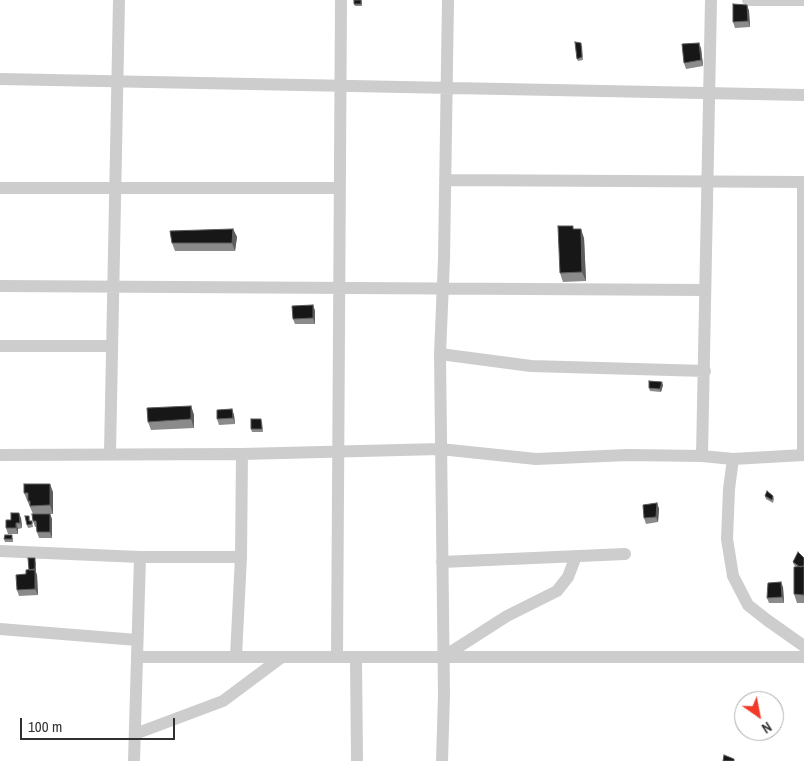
<!DOCTYPE html>
<style>
body{margin:0}
#map{position:relative;width:804px;height:761px;overflow:hidden;background:#fff;font-family:"Archivo Narrow",sans-serif}
canvas{display:block}
.north{position:absolute;left:734px;top:691px;width:50px;height:50px;box-sizing:border-box;background:#fff;border:1px solid #acacac;border-radius:50%;rotate:147deg;font-size:14px;font-weight:700;line-height:20px;text-align:center;color:#303030}
.north::after{content:'';display:block;margin:auto;width:18px;height:22px;background:#f13b28;clip-path:polygon(50% 0,100% 100%,50% 72%,0 100%)}
.scale{position:absolute;left:20px;top:718px;width:155px;height:22px;box-sizing:border-box;border:2px solid #303030;border-top:0;padding-left:6px;font-size:15px;line-height:18px;white-space:nowrap;color:#303030;-webkit-text-stroke:4px #fff;paint-order:stroke}
</style>
<div id="map">
<canvas width="804" height="761"></canvas>
<div class="north">N</div>
<div class="scale">100 m</div>
</div>
<script>
const ctx = document.querySelector('canvas').getContext('2d');
ctx.lineJoin = 'round';
const toPath = rows => new Path2D(rows.map(r => 'M' + r).join(''));
function strokePath(path, color, width, dash) { ctx.strokeStyle = color; ctx.lineWidth = width; ctx.lineCap = dash ? 'butt' : 'round'; ctx.setLineDash(dash || []); ctx.stroke(path); }
function paint(path, color) { ctx.fillStyle = color; ctx.fill(path, 'evenodd'); }
strokePath(toPath([
 [748,0,804,0],
 [0,79,804,95],
 [445,180,804,182],
 [0,188,339,188],
 [0,286,705,290],
 [0,346,112,346],
 [440,354,531,366,705,371],
 [110,453,119,0],
 [0,455,242,454,440,449,536,459,628,455,702,456,733,459,804,455],
 [803,455,803,182],
 [702,456,711,0],
 [733,459,729,489,727,539,733,576,748,605,767,620,804,646],
 [0,551,140,557,241,557],
 [442,562,625,554],
 [0,629,137,640],
 [236,656,241,557,242,454],
 [137,657,804,657],
 [337,657,341,0],
 [443,657,507,616,557,591,568,577,576,556],
 [356,658,357,761],
 [135,734,223,701,282,657],
 [134,761,140,557],
 [442,761,444,695,440,354,444,259,448,0]
]), '#cdcdcd', 12);
paint(toPath([
 [362,0,362,6,355,6,354,4],
 [747,5,749,11,750,27,735,28,733,22],
 [582,45,583,60,578,61,577,59],
 [701,48,703,66,686,69,684,63],
 [233,229,237,237,235,251,175,251,172,243],
 [584,238,586,281,563,282,560,273],
 [313,305,315,311,315,324,295,324,293,319],
 [663,385,661,392,650,391,649,388],
 [191,406,194,415,194,428,151,430,148,422],
 [232,409,234,415,235,424,219,425,217,419],
 [262,422,263,432,252,432,251,429],
 [53,492,53,514,50,514,52,519,52,538,39,538,37,532,36,527,35,527,33,521,33,514,24,493],
 [765,496,773,496,774,499,773,503,766,499],
 [657,503,659,509,658,522,646,524,644,518],
 [29,516,30,521,32,521,33,527,28,528,27,525],
 [21,518,22,528,18,529,18,534,8,534,6,528,11,520],
 [13,538,13,542,5,542,4,539],
 [804,558,804,603,797,603,794,594,797,567,794,565,793,562],
 [36,561,36,573,37,575,38,595,19,596,17,590,29,570],
 [783,587,784,603,769,603,767,598]
]), '#8b8b8b');
paint(toPath([
 [747,5,749,11,750,27,748,21],
 [699,43,701,48,703,66,701,60],
 [233,229,237,237,235,251,232,243],
 [581,229,584,238,586,281,582,272],
 [313,305,315,311,315,324,313,318],
 [662,382,663,385,661,392,660,389],
 [191,406,194,415,194,428,191,419],
 [232,409,234,415,235,424,233,418],
 [50,484,53,492,53,514,50,505],
 [657,503,659,509,658,522,656,517],
 [19,513,21,518,22,528,20,523],
 [50,514,52,519,52,538,50,532],
 [16,523,18,529,18,534,16,528],
 [35,569,37,575,38,595,35,589],
 [781,582,783,587,784,603,782,597]
]), '#5d5d5d');
const building = toPath([
 [354,0,361,0,361,4,354,4,354,0],
 [733,4,747,5,748,21,733,22,733,4],
 [575,42,581,43,582,57,577,59,575,42],
 [699,43,701,60,684,63,682,44,699,43],
 [558,226,573,226,573,229,581,229,582,272,560,273,558,226],
 [233,229,232,243,172,243,170,231,233,229],
 [313,305,313,318,293,319,292,306,313,305],
 [649,381,662,382,660,389,649,388,649,381],
 [191,406,191,419,148,422,147,408,191,406],
 [232,409,233,418,217,419,217,410,232,409],
 [251,419,261,419,262,429,251,429,251,419],
 [24,484,50,484,50,505,30,506,30,501,28,501,28,493,24,493,24,484],
 [767,491,773,496,772,500,765,496,767,491],
 [657,503,656,517,644,518,643,505,657,503],
 [11,513,19,513,20,523,16,523,16,528,6,528,6,520,11,520,11,513],
 [32,514,50,514,50,532,37,532,36,521,33,521,32,514],
 [25,516,29,516,29,521,32,521,32,524,27,525,25,516],
 [5,535,12,535,12,539,4,539,5,535],
 [798,552,804,558,804,566,800,567,793,562,798,552],
 [28,558,35,558,35,570,29,570,28,558],
 [804,566,804,595,794,594,794,567,804,566],
 [35,569,35,589,17,590,16,575,26,574,26,570,35,569],
 [781,582,782,597,767,598,768,583,781,582],
 [724,755,734,759,734,761,723,761,724,755]
]);
paint(building, '#171717');
strokePath(building, '#5d5d5d', 1);
</script>
